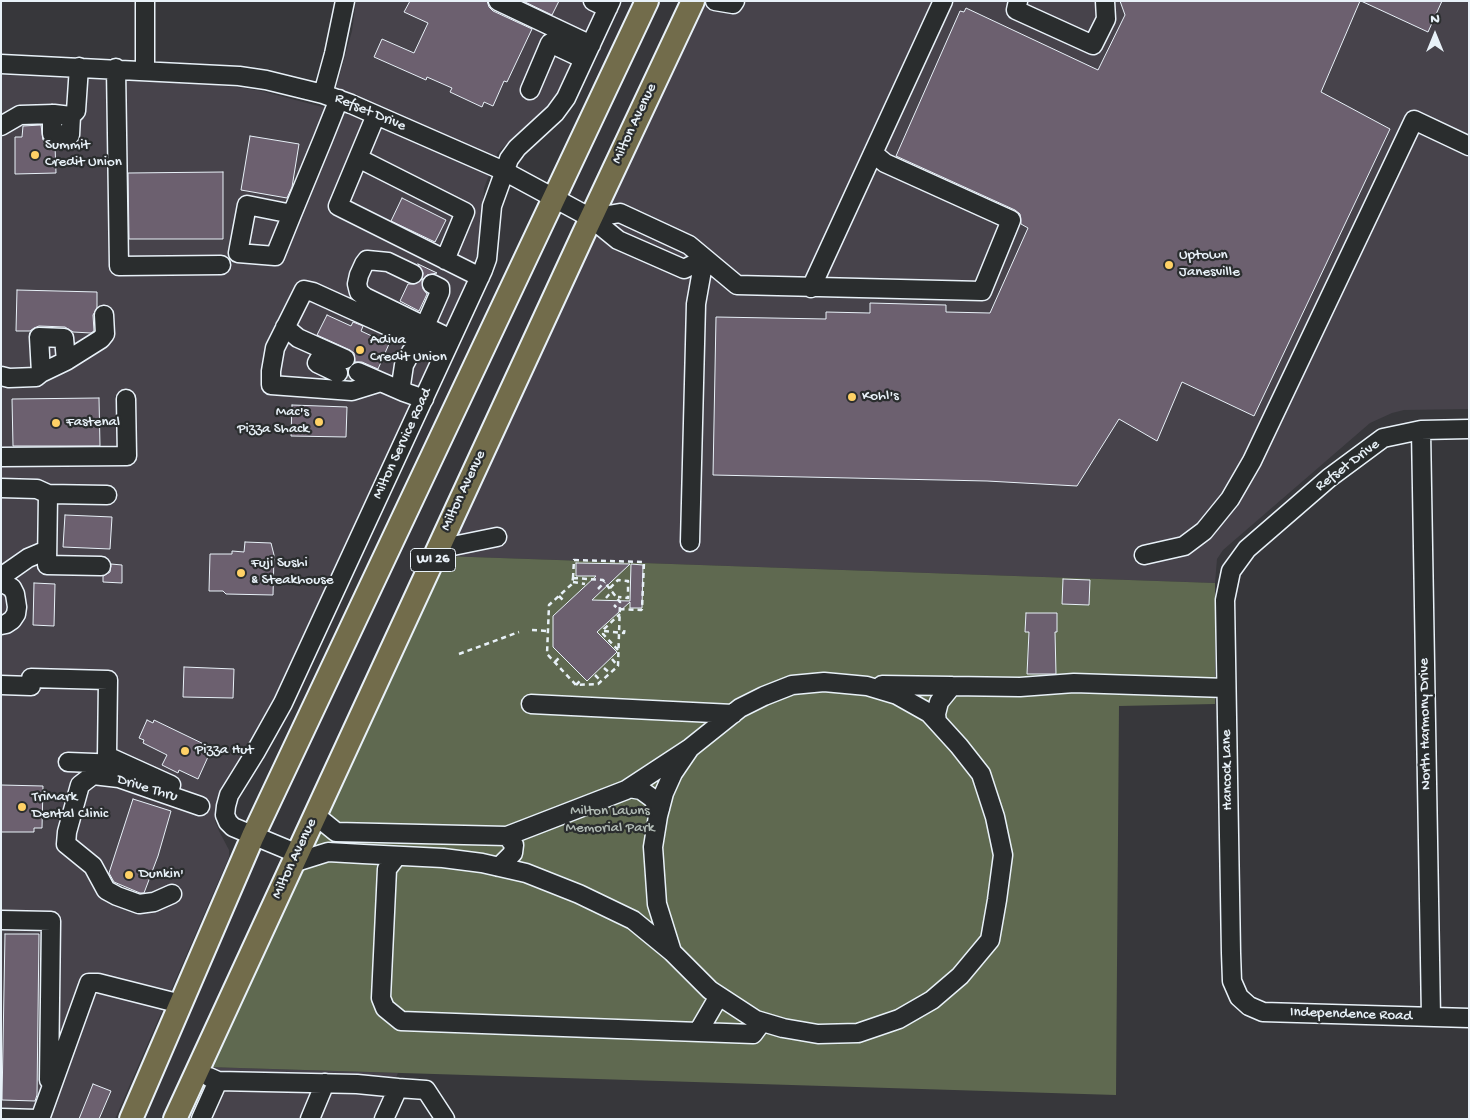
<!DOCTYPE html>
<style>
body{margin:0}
#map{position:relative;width:1470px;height:1120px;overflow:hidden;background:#37373b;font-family:"Gochi Hand",sans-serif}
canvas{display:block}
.frame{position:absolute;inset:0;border:2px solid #e8f1f8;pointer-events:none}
.north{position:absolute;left:1410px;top:10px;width:50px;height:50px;-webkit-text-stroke:4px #2a2d2e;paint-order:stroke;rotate:0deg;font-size:14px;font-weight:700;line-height:20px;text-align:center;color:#e8f1f8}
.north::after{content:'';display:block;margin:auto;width:18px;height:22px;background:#e8f1f8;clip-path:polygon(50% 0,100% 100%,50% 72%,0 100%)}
</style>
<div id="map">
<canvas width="1470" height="1120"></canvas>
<div class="frame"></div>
<div class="north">N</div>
</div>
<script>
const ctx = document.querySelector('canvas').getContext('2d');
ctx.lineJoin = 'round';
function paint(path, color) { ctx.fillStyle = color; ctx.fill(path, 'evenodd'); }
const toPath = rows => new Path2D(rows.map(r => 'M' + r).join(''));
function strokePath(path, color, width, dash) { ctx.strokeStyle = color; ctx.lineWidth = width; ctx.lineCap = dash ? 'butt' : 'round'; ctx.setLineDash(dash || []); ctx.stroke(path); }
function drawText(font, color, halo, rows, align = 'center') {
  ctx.font = font + ' "Gochi Hand",sans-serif'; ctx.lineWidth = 4.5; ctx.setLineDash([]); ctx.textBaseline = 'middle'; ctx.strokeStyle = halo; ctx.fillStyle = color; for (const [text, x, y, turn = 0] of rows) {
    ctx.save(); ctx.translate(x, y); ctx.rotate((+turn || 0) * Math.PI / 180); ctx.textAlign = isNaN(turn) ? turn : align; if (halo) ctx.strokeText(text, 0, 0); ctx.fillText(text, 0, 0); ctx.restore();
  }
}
paint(toPath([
 [356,1,600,1,557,94,549,106,498,152,484,188,481,235,477,264,256,737,216,801,215,821,219,831,229,850,229,857,115,1119,1,1119,1,75,206,84,244,88,261,91,330,109,352,31],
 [703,1,1469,1,1469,409,1404,410,1392,413,1370,423,1223,550,1217,559,1215,583,443,556],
 [207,1067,398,1073,378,1119,183,1119]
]), '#47434b');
paint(toPath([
 [443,556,1215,583,1215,704,1119,706,1116,1095,207,1067]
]), '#5f6950');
const building = toPath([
 [410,1,487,1,489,7,493,11,532,29,507,82,504,81,493,106,484,102,482,107,450,92,452,88,427,77,426,80,374,57,382,39,414,53,428,23,404,12,410,1],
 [523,1,559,1,552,15,523,1],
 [1120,1,1360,1,1321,92,1390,129,1254,416,1182,382,1157,441,1119,419,1077,486,987,481,713,475,716,317,826,319,826,312,870,313,870,303,946,305,946,312,990,313,1028,228,1021,224,1020,214,1015,210,896,156,960,11,964,12,966,8,1098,70,1125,15,1120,1],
 [1361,1,1442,1,1428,32,1361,1],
 [41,125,43,140,47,143,55,145,56,173,15,174,15,137,22,137,23,126,41,125],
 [250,136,299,144,292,187,287,198,241,190,250,136],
 [223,172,223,239,129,239,128,173,223,172],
 [402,198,446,220,435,242,391,221,402,198],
 [418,264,437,273,427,275,422,280,423,289,427,294,419,311,400,301,408,284,414,284,422,279,423,273,418,264],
 [17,290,97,292,97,308,93,315,94,331,91,333,73,332,65,327,39,326,34,328,30,331,16,331,17,290],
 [327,315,351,326,353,322,363,326,361,331,389,344,378,369,362,362,355,362,354,353,350,350,317,335,327,315],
 [99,398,100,446,13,446,12,399,99,398],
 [292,405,347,407,346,437,291,436,292,405],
 [65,515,112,517,110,549,63,547,65,515],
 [245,542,271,543,274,555,273,595,226,594,223,591,209,591,210,554,232,554,232,551,244,552,245,542],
 [576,563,630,564,592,600,630,601,631,564,643,565,642,608,630,608,630,602,597,632,617,652,587,681,553,647,553,616,596,576,576,576,576,563],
 [111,564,122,565,122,583,103,582,103,576,110,572,111,564],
 [1063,579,1090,580,1089,605,1062,604,1063,579],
 [34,583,55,584,54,626,33,625,34,583],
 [1026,613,1057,613,1057,632,1055,632,1056,674,1027,674,1029,632,1025,632,1026,613],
 [184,667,234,669,233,698,183,697,184,667],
 [147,720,153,723,154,720,212,748,198,779,179,770,178,773,162,765,167,755,143,743,144,740,139,738,147,720],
 [1,785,43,786,42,828,34,828,34,832,1,832,1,785],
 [133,799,171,811,158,856,144,893,140,893,114,882,109,873,133,799],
 [5,934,39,934,37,1095,35,1101,2,1100,5,934],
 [93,1084,111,1091,99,1119,79,1119,93,1084]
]);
paint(building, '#6c606f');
strokePath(building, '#e8f1f8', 1);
strokePath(toPath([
 [338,373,354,380]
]), '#525357', 18, [18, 9]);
const minor = toPath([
 [145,1,145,70],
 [498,1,591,45],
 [593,1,608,8],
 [715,1,733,4,735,1],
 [1018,1,1016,10,1093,45,1106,19,1105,1],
 [1,64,239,76,266,80,323,94,351,104,504,171,591,218,618,240,684,269,704,259],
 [116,68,119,266,221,265],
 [530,90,550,43,584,59],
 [323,94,334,54,345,1],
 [52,114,52,134,70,135,71,116],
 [376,115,338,206,480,277],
 [1,126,20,115,54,114,71,116,76,111,79,67],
 [358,158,465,212,445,260],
 [292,214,247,205,238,253,275,256,292,214,323,139,339,99],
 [591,218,620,213,689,245,737,285,982,291,1011,220,885,163,873,153],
 [413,274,388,262,367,260,364,264,359,275,357,284,359,292,365,297,451,339],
 [811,288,943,1],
 [425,326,440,292,440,288,432,284],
 [285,327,298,338,345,359],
 [321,356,317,363,338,373],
 [66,361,101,339,105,334,104,315],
 [358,372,404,392,424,399],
 [1,376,9,378,36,377,41,373,66,361,64,338,39,337,41,373],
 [381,382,352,391,271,385,271,371,275,348,304,290,313,292,445,352],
 [404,392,401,385,404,365,411,352,418,345,427,343],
 [1469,429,1421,430,1383,438,1329,478,1247,549,1231,571,1225,600,1231,953,1232,981,1239,997,1249,1006,1263,1012,1469,1018],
 [1421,430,1431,1017],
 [1,457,127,456,126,399],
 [1,488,37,489,48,494,107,495],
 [48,494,47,565,101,566],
 [690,542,696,304,704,259],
 [438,549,497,537],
 [1144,555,1184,546,1204,531,1230,499,1252,461,1414,120,1469,146],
 [1,577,28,558,47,550],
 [1,582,12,588,15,594,17,607,16,614,12,620,6,624,1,625],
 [31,678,108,680,107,756,171,785],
 [1,685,31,686],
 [882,685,1020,687,1074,683,1226,688],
 [531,704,733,714],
 [937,722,936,714,939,702,952,686],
 [68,762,120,764],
 [629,788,641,790,652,798,660,809],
 [315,815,336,832,507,836,626,790,690,748,740,708,764,696,792,685,824,682,867,686,897,695,929,713,959,746,981,774,995,817,1003,855,997,900,990,940,960,976,932,1000,899,1019,858,1033,818,1034,783,1028,756,1020,710,990,672,952,657,904,653,847,658,816,664,793,673,773,690,748],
 [298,854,233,827,228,822,225,815,226,806,229,795,255,753,283,703,483,270,487,259,492,206,509,159,517,148,555,113,566,98,611,1],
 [397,856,387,869,381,998,385,1008,401,1021,753,1034,762,1022],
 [293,863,328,852,363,854,443,858,482,863,526,873,579,894,633,920,672,952],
 [499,867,513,853,514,845,507,836],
 [172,894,154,902,139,904,117,896,106,890,93,866,66,844,67,832,80,785,93,775,119,778,200,806],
 [1,920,51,921,49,1080],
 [698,1032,719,996],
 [218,1081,357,1084,398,1088],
 [1,1118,37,1119],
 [40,1119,89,983,98,983,181,1004],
 [201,1119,218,1081,209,1077],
 [310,1119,325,1083],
 [384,1119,398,1088,426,1090,445,1119]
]);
const major = toPath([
 [131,1119,253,836,647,1],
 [175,1119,583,235,693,1]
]);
strokePath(minor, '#e8f1f8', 21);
strokePath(major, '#e8f1f8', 26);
strokePath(toPath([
 [573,578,603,580,620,602,618,666,598,684,576,685,547,654,549,605,572,584,573,578],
 [573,578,574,560,644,562,642,609,641,610,618,609,614,605],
 [573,582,585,584],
 [610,588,618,580,628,581,628,598,618,597],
 [598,589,605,582],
 [559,596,565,602],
 [606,598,612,591],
 [532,630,547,631],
 [604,631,624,633,625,627],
 [618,650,603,634,604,629,620,614],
 [459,654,519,632],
 [612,659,617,665],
 [555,662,560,657],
 [604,668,610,673],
 [595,675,601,681],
 [576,685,582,679]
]), '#e8f1f8', 2.5, [5, 4]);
strokePath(minor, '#2a2d2e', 18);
strokePath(major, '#726c4b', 22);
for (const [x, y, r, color] of [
 [35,155,5,"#ffd166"],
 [1169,265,5,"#ffd166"],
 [360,350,5,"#ffd166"],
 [852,397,5,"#ffd166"],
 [319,422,5,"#ffd166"],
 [56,423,5,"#ffd166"],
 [241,573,5,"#ffd166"],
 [185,751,5,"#ffd166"],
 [22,807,5,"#ffd166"],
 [129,875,5,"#ffd166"]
]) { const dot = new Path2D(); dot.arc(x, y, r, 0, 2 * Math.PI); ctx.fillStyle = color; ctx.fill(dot); strokePath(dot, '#2a2d2e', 2); }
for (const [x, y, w] of [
 [433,560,45]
]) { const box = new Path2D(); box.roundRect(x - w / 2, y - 11.5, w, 23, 4); ctx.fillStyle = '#2a2d2e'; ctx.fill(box); strokePath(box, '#e8f1f8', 1); }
drawText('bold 14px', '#e8f1f8', null, [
 ["WI 26",433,560]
]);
drawText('15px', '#e8f1f8', '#2a2d2e', [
 ["Refset Drive",370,113,23],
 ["Milton Avenue",635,124,-65],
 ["Milton Service Road",403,444,-65],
 ["Refset Drive",1348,466,-37],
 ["Milton Avenue",464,491,-65],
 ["North Harmony Drive",1426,724,-91],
 ["Hancock Lane",1228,770,-91],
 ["Drive Thru",147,789,17],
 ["Milton Avenue",295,859,-65],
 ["Independence Road",1351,1015,2]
]);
drawText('15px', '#e8f1f8', '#2a2d2e', [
 ["Summit",45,146],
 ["Credit Union",45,163],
 ["Uptown",1179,256],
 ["Janesville",1179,273],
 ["Adiva",370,341],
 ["Credit Union",370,358],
 ["Kohl's",862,397],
 ["Mac's",309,413,"right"],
 ["Pizza Shack",309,430,"right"],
 ["Fastenal",66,423],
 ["Fuji Sushi",251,564],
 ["& Steakhouse",251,581],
 ["Pizza Hut",195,751],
 ["TriMark",32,798],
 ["Dental Clinic",32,815],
 ["Dunkin'",139,875]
], 'left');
drawText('15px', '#b1bbb5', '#2a2d2e', [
 ["Milton Lawns",610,812],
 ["Memorial Park",610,829]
]);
</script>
